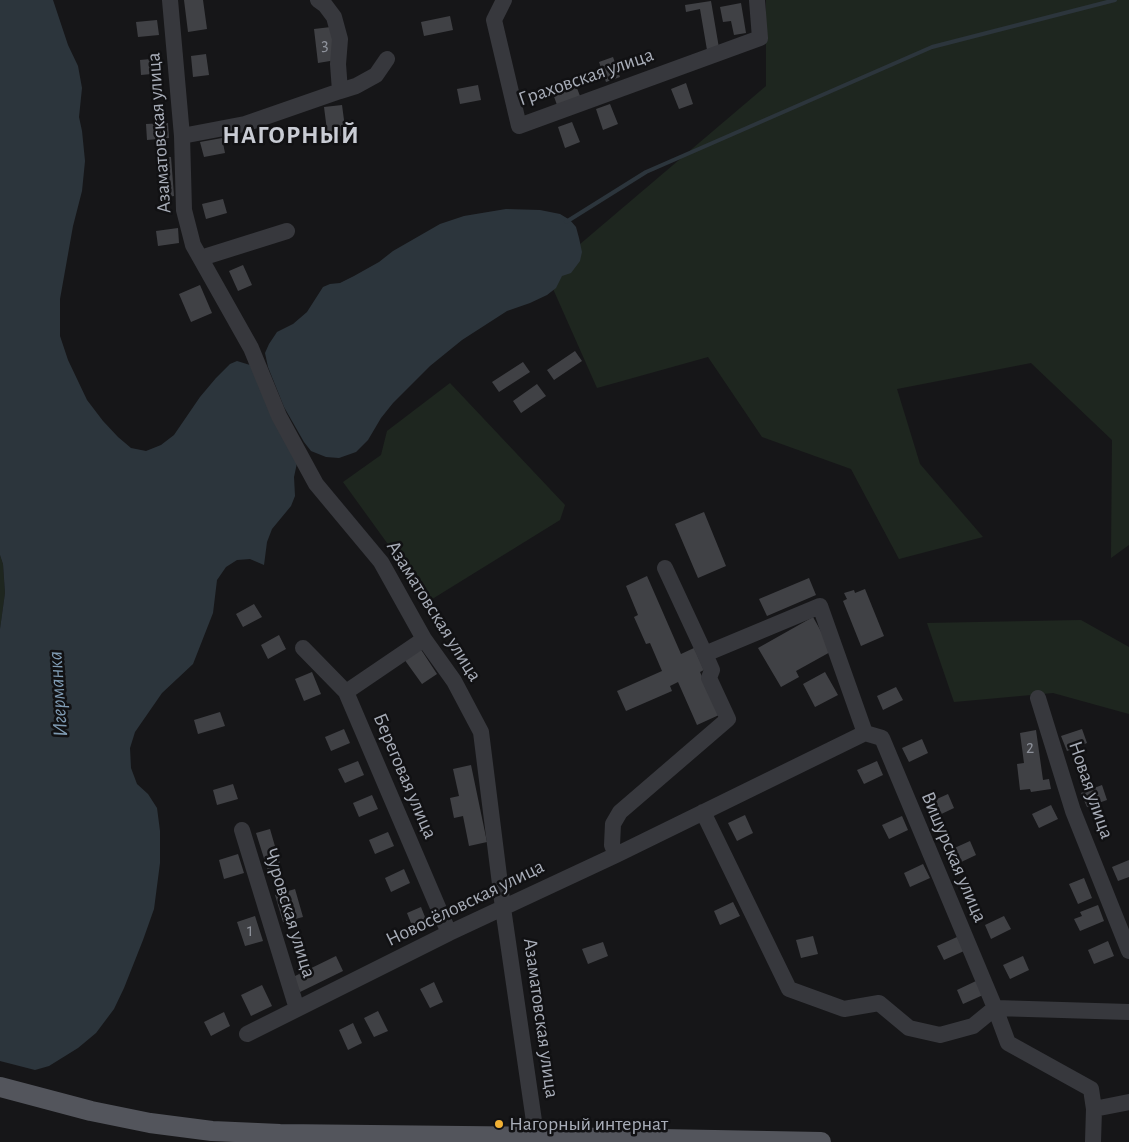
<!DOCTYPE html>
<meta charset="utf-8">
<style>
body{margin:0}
canvas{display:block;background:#161618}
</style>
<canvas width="1129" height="1142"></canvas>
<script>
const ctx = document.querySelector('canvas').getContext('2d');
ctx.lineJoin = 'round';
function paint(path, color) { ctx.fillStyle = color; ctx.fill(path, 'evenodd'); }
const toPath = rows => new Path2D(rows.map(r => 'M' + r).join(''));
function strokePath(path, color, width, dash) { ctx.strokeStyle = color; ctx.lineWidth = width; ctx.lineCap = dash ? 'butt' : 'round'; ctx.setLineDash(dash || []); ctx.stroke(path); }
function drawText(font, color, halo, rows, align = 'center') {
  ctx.font = font + ' "Alegreya Sans",sans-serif'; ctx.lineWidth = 5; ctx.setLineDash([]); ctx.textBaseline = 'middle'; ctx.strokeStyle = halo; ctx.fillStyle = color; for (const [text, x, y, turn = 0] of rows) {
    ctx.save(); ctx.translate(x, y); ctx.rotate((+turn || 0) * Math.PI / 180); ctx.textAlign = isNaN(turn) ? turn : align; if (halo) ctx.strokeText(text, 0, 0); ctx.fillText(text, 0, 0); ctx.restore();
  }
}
paint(toPath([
 [766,0,1129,0,1129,545,1111,558,1112,440,1031,363,897,389,920,464,983,537,899,559,851,469,762,437,708,357,597,388,546,273,766,86],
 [450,383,565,505,560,520,429,601,343,482,381,455,387,431],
 [0,555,3,564,5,593,0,629],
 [1081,620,1129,647,1129,714,1053,693,954,702,927,623]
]), '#1e261f');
paint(toPath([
 [0,0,53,0,68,45,78,66,82,88,79,117,82,131,85,161,82,191,73,226,60,299,60,336,68,360,87,400,103,421,118,437,131,448,146,451,161,445,174,435,200,397,216,378,230,364,237,361,250,365,297,463,294,477,295,496,291,506,272,529,267,542,264,565,250,559,237,560,226,567,217,580,213,613,193,664,162,693,135,732,130,748,131,768,137,784,148,794,157,808,160,831,160,863,154,909,143,940,124,988,114,1009,96,1033,78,1048,49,1066,35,1070,0,1061,0,629,5,593,3,564,0,555],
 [506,209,540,210,560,214,570,220,576,227,579,238,582,252,580,261,571,273,562,276,556,288,547,295,530,303,507,311,462,340,430,366,393,403,381,418,368,440,356,452,339,458,326,457,311,451,304,442,284,407,268,367,265,353,269,344,277,332,293,324,307,312,323,287,330,284,340,283,354,276,379,262,393,251,440,224,464,216]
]), '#2c353c');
strokePath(toPath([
 [566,222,646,172,932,47,1115,0]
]), '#2c353c', 4);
paint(toPath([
 [184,0,203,0,207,29,188,32],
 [711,1,719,48,707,50,700,9,686,12,685,5],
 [741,3,746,33,734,35,731,21,723,22,720,7],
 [450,16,453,30,424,36,421,22],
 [157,20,159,35,138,37,136,22],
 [331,27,336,60,318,63,314,29],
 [206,54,209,75,193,77,191,56],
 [613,57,620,77,606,82,599,62],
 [161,58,162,73,141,75,140,60],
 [575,83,580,96,557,105,552,91],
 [686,83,693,104,679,109,671,89],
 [478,85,481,100,460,104,457,89],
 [610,104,618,124,603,130,596,109],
 [342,105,346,135,328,138,324,107],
 [572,122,580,142,565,148,558,127],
 [168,123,169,138,147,140,146,124],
 [222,138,225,153,204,157,200,142],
 [171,157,174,196,160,198,156,158],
 [223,199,227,213,206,219,202,204],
 [178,228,179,243,158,246,156,231],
 [243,265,252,285,238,291,229,271],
 [200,285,212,313,191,322,179,294],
 [575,351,582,361,554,380,547,370],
 [523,362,530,372,499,392,492,382],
 [537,384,546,396,521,413,513,401],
 [704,512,726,566,698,578,675,524],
 [647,576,681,654,694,648,704,670,700,672,719,715,697,725,678,682,670,686,672,691,626,711,617,691,662,671,650,643,646,644,634,617,638,615,626,586],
 [809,578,816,595,767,616,759,599],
 [865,589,884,636,861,646,843,601,847,599,844,593,854,590,855,593],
 [254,604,262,617,243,627,236,614],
 [813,617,832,651,796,671,799,677,781,687,758,648],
 [279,635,286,649,268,659,261,645],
 [420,648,437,674,422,684,404,659],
 [312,672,321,694,304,701,295,679],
 [825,672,838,695,815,707,803,684],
 [896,687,903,700,883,710,877,696],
 [220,712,225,726,198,734,194,720],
 [344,729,350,743,331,751,325,737],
 [1082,729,1087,743,1067,751,1061,736],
 [1036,730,1043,780,1049,779,1051,789,1031,792,1030,789,1020,790,1017,764,1024,763,1020,733],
 [922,739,928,753,909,762,902,748],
 [358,761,364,775,345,783,338,769],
 [877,761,883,775,864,784,857,770],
 [471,765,487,842,469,846,463,816,454,818,450,798,459,796,453,769],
 [233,784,238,799,217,805,213,790],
 [1102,785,1107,800,1087,807,1081,793],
 [948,794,954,808,935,817,928,803],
 [372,795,378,809,359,817,353,803],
 [1051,805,1058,819,1039,828,1032,814],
 [745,815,753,833,737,841,728,823],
 [902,816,908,830,889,839,882,825],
 [270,829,281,867,268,871,256,833],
 [388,832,394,846,375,854,369,840],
 [970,841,976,855,957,864,950,850],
 [238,854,244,873,224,879,219,860],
 [1129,860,1129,877,1118,881,1112,867],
 [923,864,930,878,910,887,904,873],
 [404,869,410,883,391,892,385,878],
 [1084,878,1092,898,1078,904,1069,884],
 [295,889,303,917,283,922,275,895],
 [733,902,740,916,720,925,714,911],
 [1098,905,1104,921,1080,931,1074,919,1082,916,1080,912],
 [421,907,429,927,415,933,407,913],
 [255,916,263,941,245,946,237,922],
 [1004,916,1011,929,991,939,985,925],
 [813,936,818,954,801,958,796,940],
 [957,937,964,951,944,960,937,946],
 [1108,941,1114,956,1094,964,1088,950],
 [603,942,608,956,588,964,582,949],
 [336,956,343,971,300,992,293,977],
 [1023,956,1029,970,1010,979,1003,965],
 [976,981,983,995,963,1004,957,990],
 [434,982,443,1002,430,1008,420,989],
 [262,985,272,1006,251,1016,241,995],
 [378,1011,388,1031,374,1037,364,1018],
 [224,1012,230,1026,211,1036,204,1022],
 [353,1023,362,1043,348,1050,339,1030]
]), '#404145');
strokePath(toPath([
 [170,0,182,136,184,210,193,245,251,348,279,416,316,484,381,562,424,639,454,681,481,732,503,908,534,1121,538,1137],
 [504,0,494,20,519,126,760,38,757,0],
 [340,91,356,86,376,75,387,59],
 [182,136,245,124,340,91,338,64,340,39,334,17,325,5,318,0],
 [201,258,287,231],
 [665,568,705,654,820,606,865,733],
 [303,648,346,692,449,933],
 [346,692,424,639],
 [1038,698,1073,811,1129,951],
 [865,733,882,738,995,1008,1008,1043,1091,1089,1094,1109],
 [703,812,789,989,844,1009,879,1003,909,1028,940,1035,973,1026,995,1008,1129,1012],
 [242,830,297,1009],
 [616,855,612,845,613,824,620,812,728,719,709,678,712,670,705,654],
 [247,1034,449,933,616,855,865,733],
 [1093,1142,1094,1109,1129,1102]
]), '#37383d', 16);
strokePath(toPath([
 [0,1087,91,1111,150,1123,212,1131,280,1134,554,1137,821,1142]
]), '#53555c', 20);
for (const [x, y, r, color] of [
 [499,1124,5,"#f2b134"]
]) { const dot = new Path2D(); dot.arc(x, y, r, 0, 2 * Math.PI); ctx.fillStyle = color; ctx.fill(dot); strokePath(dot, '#111113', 2); }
drawText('18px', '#8e929b', null, [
 ["3",325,45],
 ["2",1030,748],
 ["1",250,931]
]);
drawText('20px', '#a8adb8', '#111113', [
 ["Граховская улица",586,77,-19],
 ["Азаматовская улица",159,133,-94],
 ["Азаматовская улица",434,611,58],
 ["Береговая улица",405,776,67],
 ["Новая улица",1091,790,71],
 ["Вишурская улица",954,857,67],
 ["Новосёловская улица",465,903,-26],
 ["Чуровская улица",290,913,73],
 ["Азаматовская улица",541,1018,82]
]);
drawText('20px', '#a8adb8', '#111113', [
 ["Нагорный интернат",509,1124]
], 'left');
drawText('italic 21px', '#7f9bb3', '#111113', [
 ["Игерманка",58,694,-94]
]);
ctx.letterSpacing = '1px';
drawText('bold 25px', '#c9ccd4', '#111113', [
 ["НАГОРНЫЙ",291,135]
]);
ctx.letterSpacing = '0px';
</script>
